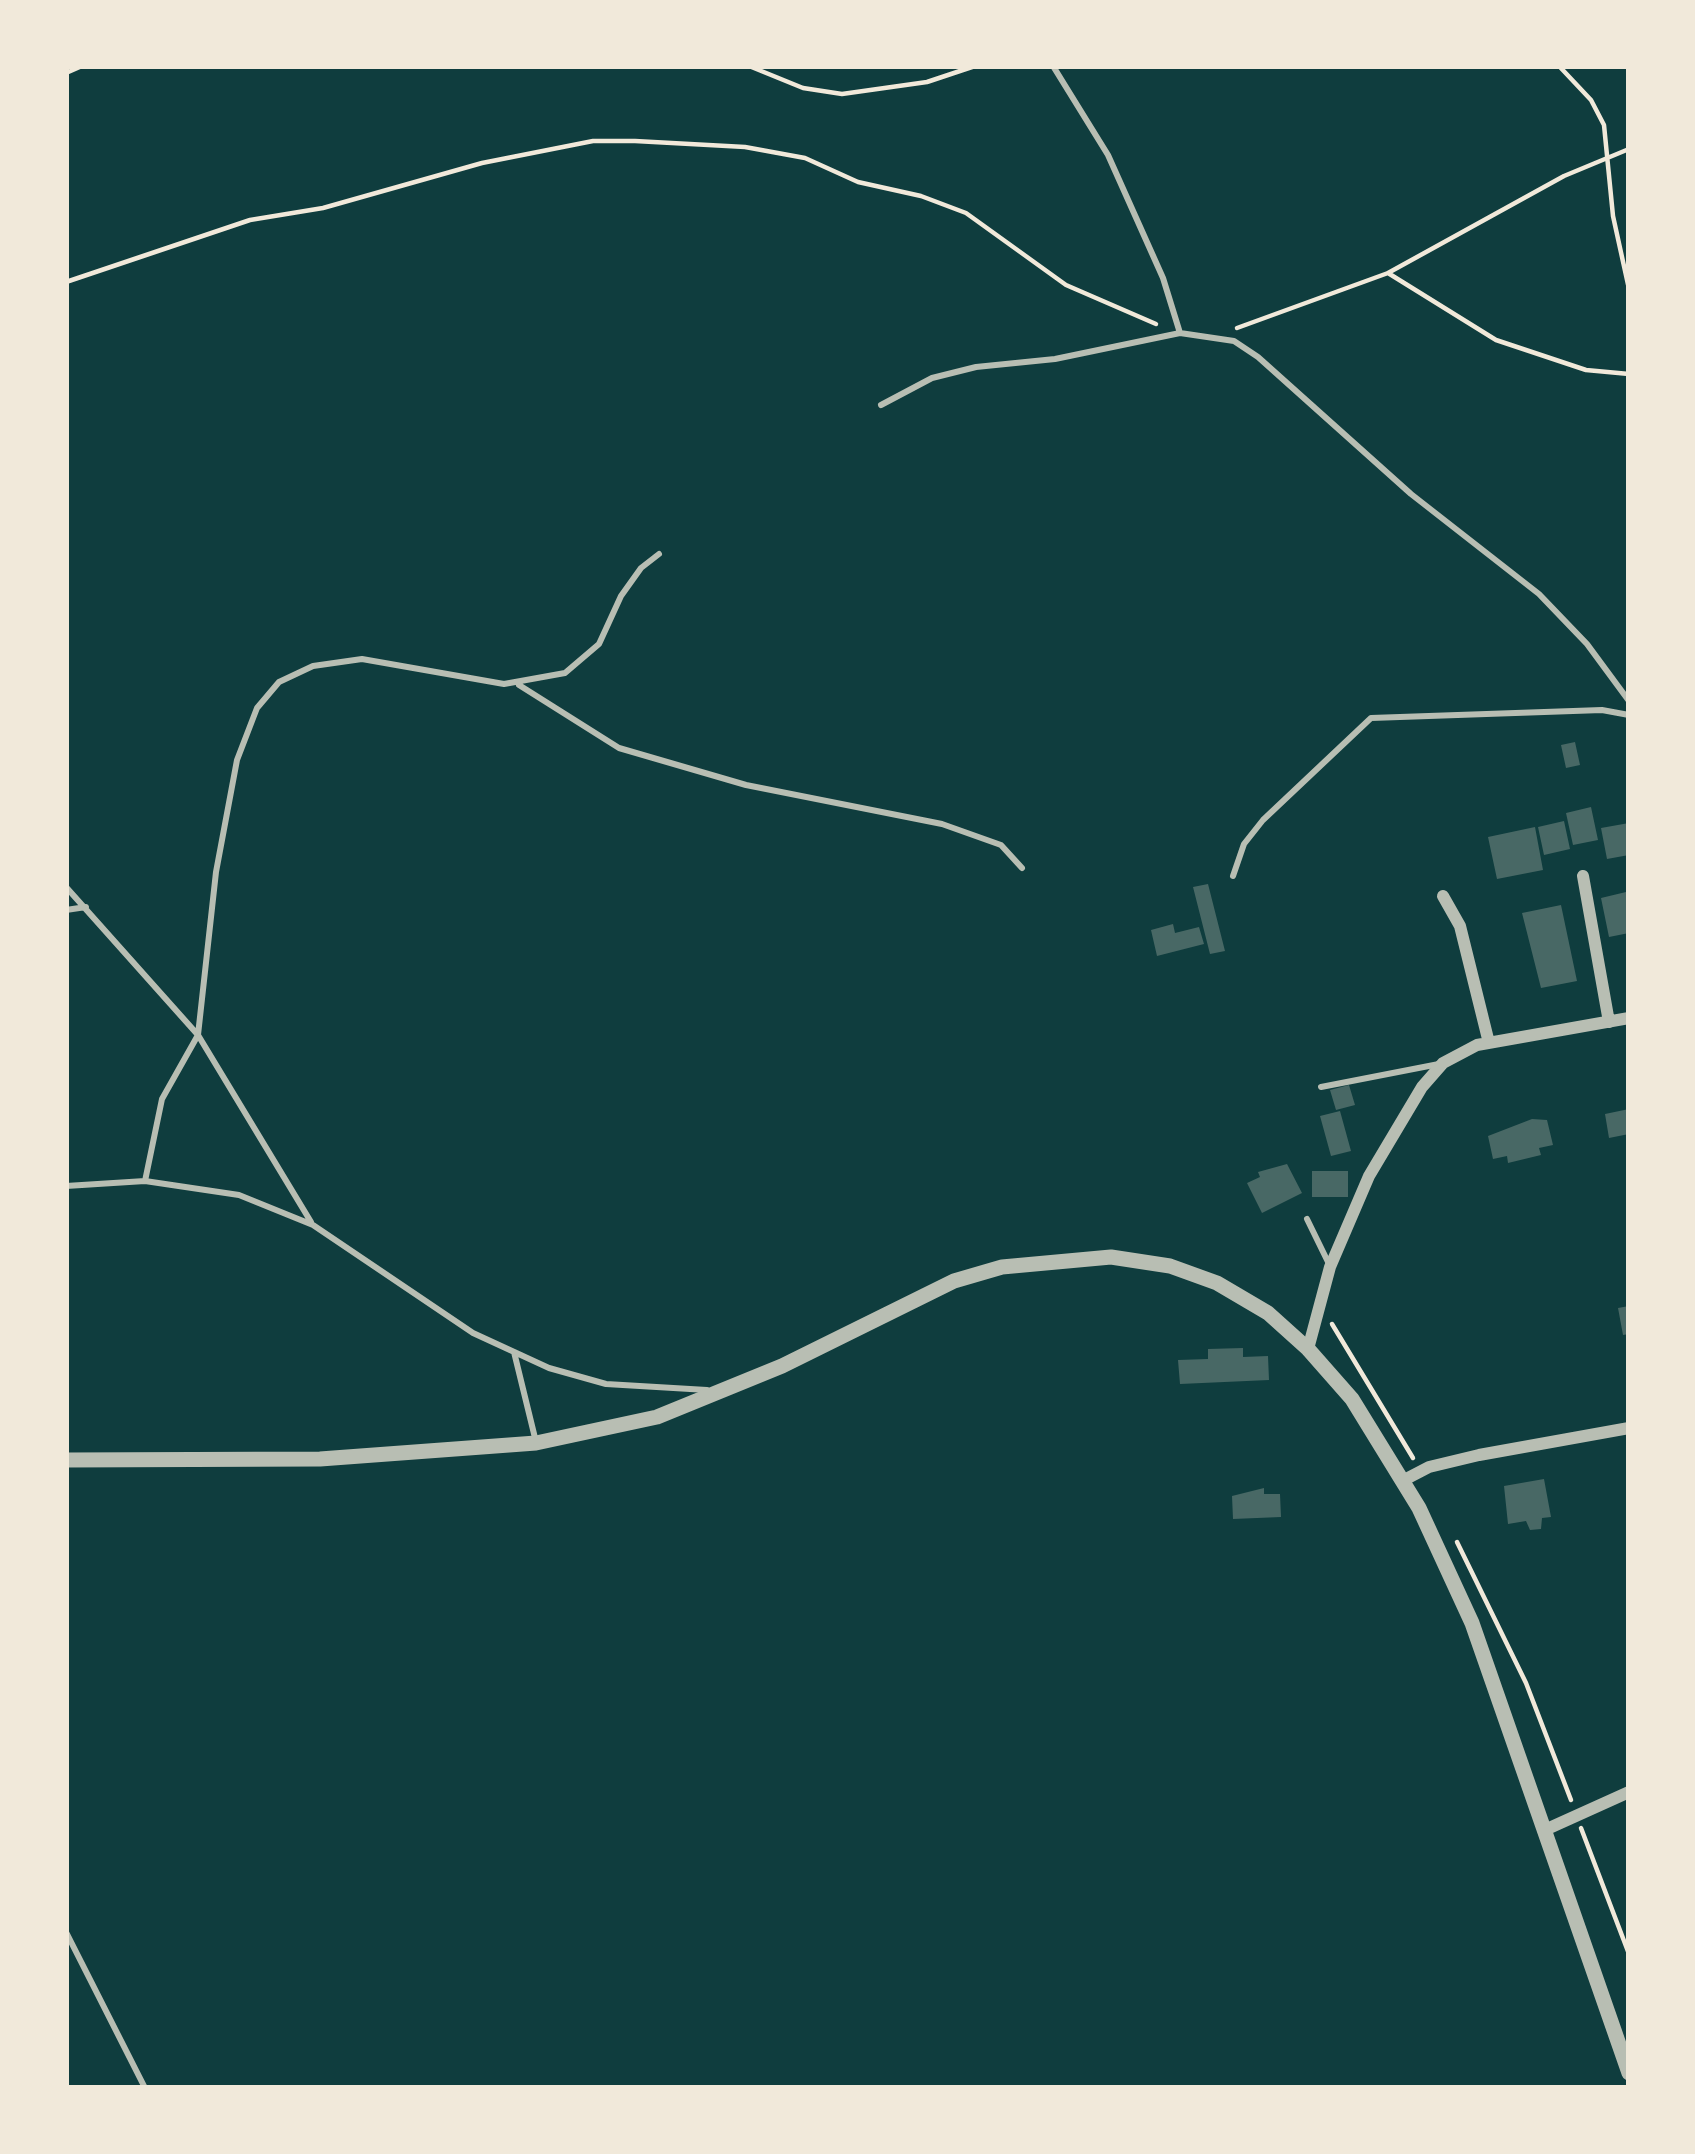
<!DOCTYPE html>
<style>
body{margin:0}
#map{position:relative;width:1695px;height:2154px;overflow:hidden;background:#0f3d3e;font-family:Inter,sans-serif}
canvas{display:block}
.frame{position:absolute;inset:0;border:69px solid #f1e9da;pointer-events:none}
</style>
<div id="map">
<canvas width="1695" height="2154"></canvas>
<div class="frame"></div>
</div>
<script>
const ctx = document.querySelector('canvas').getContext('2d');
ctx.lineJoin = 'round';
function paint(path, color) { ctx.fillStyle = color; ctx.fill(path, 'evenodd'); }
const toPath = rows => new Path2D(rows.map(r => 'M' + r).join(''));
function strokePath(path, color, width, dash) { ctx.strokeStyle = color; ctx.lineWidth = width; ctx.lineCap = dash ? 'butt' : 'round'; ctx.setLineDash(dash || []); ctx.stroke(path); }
paint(toPath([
 [1575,742,1580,765,1566,768,1561,745],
 [1591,807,1598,840,1573,845,1566,813],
 [1564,821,1570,849,1544,855,1538,827],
 [1629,823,1629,855,1607,859,1601,828],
 [1535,827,1543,870,1497,879,1488,837],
 [1208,884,1225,951,1210,954,1193,887],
 [1626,892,1629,933,1609,937,1601,898],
 [1561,905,1577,981,1541,988,1522,913],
 [1173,924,1175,933,1199,927,1204,944,1157,956,1151,930],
 [1349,1085,1355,1105,1336,1110,1330,1090],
 [1629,1109,1629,1134,1609,1138,1605,1114],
 [1340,1111,1351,1151,1331,1156,1320,1116],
 [1532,1119,1547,1120,1553,1145,1539,1148,1541,1155,1508,1163,1507,1156,1493,1159,1488,1136],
 [1287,1164,1302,1193,1262,1213,1247,1183,1260,1177,1258,1172],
 [1312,1171,1348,1171,1348,1197,1312,1197],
 [1629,1306,1629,1334,1623,1335,1618,1308],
 [1243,1348,1243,1357,1268,1356,1269,1380,1180,1384,1178,1360,1208,1359,1208,1349],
 [1544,1479,1551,1517,1542,1518,1541,1529,1530,1530,1526,1521,1508,1524,1504,1486],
 [1264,1488,1264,1494,1280,1494,1281,1517,1233,1519,1232,1496]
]), '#486865');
strokePath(toPath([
 [749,66,803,88,842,94,927,82,975,66],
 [1559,66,1591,100,1604,125,1613,216,1629,289],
 [66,73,82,66],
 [1388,273,1496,340,1586,370,1629,374],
 [66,282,250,220,323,208,482,163,593,141,635,141,745,147,805,158,858,182,921,196,966,213,1066,285,1156,324],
 [1237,328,1388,273,1564,176,1629,149],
 [1332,1324,1413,1458],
 [1457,1542,1526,1683,1571,1800],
 [1581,1828,1629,1954]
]), '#f1e9da', 4.5);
strokePath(toPath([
 [1053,66,1108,155,1163,278,1180,333,1234,341,1258,357,1411,494,1539,594,1587,644,1629,701],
 [881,405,932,378,976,367,1055,359,1180,333],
 [519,685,619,748,746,785,942,824,1001,845,1022,868],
 [1233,876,1244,844,1263,820,1371,718,1602,710,1629,715],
 [66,887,198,1035,311,1222],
 [66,910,86,907],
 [1321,1087,1439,1064],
 [145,1181,162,1099,198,1035,216,872,237,760,257,708,279,682,313,666,362,659,504,684,565,673,599,644,621,596,641,568,659,554],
 [66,1186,145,1181,239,1195,313,1225,473,1333,549,1368,606,1384,707,1390],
 [1307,1219,1329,1264],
 [514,1352,536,1442],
 [66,1932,145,2088]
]), '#b8beb3', 6);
strokePath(toPath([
 [1583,876,1609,1022],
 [1443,896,1460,926,1489,1043],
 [1308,1349,1330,1267,1369,1176,1422,1087,1443,1063,1477,1045,1629,1018],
 [1404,1480,1429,1467,1479,1455,1629,1428],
 [1547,1829,1629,1792]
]), '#b8beb3', 12);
strokePath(toPath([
 [66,1460,320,1459,536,1443,657,1417,782,1366,954,1281,1002,1267,1111,1257,1170,1266,1217,1283,1268,1313,1308,1349,1352,1399,1419,1508,1472,1623,1629,2073]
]), '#b8beb3', 15);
</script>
